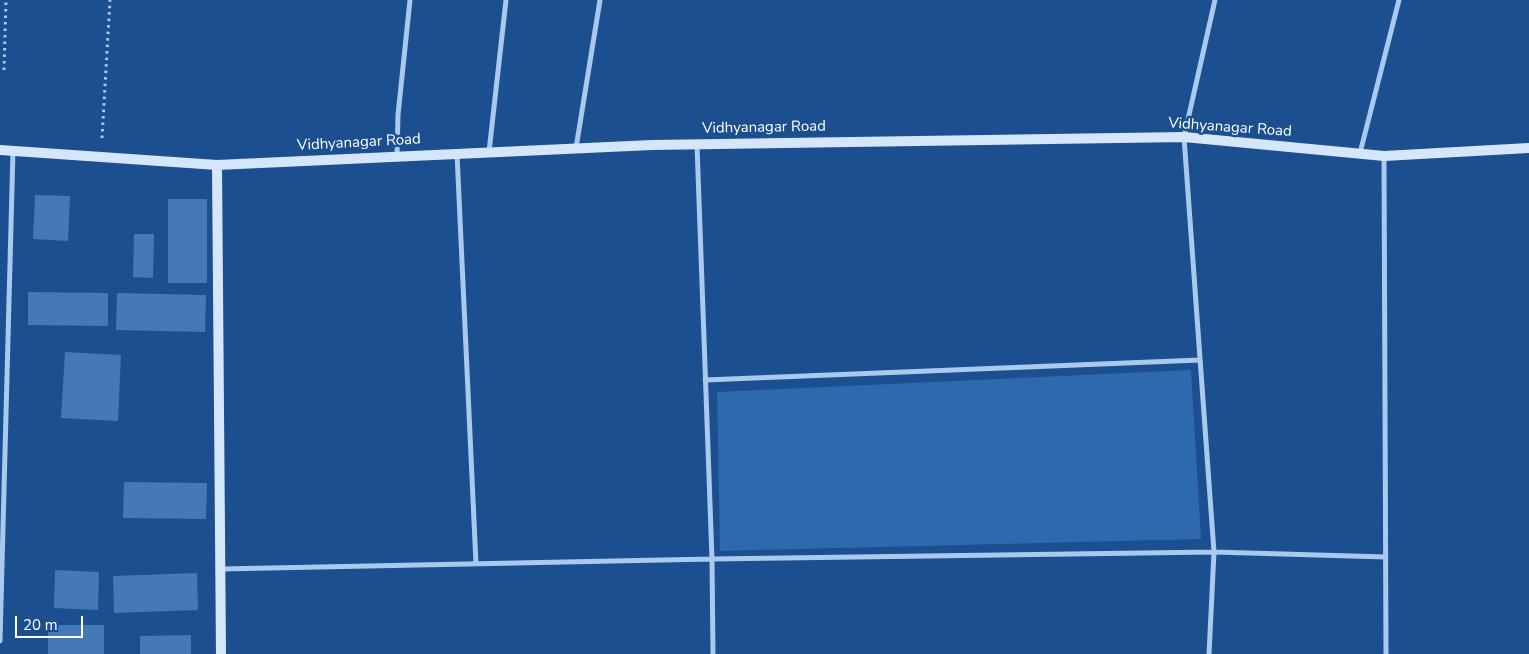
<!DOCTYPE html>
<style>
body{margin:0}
#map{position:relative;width:1529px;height:654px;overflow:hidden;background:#1b4f8f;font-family:"Nunito Sans",sans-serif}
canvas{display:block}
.scale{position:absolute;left:15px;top:616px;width:68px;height:22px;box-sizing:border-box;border:2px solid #fff;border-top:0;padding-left:6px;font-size:15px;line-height:18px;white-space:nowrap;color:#fff;-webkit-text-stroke:4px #1b4f8f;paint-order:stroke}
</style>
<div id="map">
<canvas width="1529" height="654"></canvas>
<div class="scale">20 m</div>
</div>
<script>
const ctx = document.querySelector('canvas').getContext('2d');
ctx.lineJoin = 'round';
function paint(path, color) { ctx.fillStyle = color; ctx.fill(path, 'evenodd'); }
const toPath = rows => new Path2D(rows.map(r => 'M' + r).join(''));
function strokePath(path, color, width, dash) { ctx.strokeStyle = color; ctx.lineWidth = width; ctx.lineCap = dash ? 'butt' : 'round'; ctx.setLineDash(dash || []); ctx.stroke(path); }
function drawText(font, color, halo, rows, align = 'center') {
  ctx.font = font + ' "Nunito Sans",sans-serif'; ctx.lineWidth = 5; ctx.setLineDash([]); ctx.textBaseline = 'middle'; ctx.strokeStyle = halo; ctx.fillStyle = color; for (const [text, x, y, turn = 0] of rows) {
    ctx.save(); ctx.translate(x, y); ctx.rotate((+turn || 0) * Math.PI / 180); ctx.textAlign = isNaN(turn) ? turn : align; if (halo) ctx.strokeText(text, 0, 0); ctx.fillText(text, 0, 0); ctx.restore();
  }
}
paint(toPath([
 [1191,370,1201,539,720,551,717,392]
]), '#2e69ad');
paint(toPath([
 [35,195,70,196,68,241,33,239],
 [168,199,207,199,207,283,168,283],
 [134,234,154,234,153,278,133,277],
 [28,292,108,293,108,326,28,325],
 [117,293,206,295,205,332,116,330],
 [65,352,121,355,118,421,61,418],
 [124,482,207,483,206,519,123,518],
 [55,570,99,572,98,610,54,608],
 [197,573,198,610,114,613,113,576],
 [48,625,104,625,104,654,48,654],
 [191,635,191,654,140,654,140,636]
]), '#4478b7');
strokePath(toPath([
 [4,70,6,0],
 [102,138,110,0]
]), '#a9c9ee', 3, [2.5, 4]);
strokePath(toPath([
 [697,145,712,559,713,654],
 [576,148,600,0],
 [489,152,506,0],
 [1360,153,1399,0],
 [457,154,476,564],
 [1384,156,1386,654],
 [397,157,398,115,410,0],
 [705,380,1200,360],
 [221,569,712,559,1214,552,1386,557],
 [0,641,13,150],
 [1209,654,1214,552,1184,137,1215,0]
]), '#a9c9ee', 5);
strokePath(toPath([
 [0,150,217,165,652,145,1184,137,1384,156,1529,148],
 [217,165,221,654]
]), '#d6e6fa', 10);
drawText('15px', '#fff', '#1b4f8f', [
 ["Vidhyanagar Road",764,128,-1],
 ["Vidhyanagar Road",1230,128,4],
 ["Vidhyanagar Road",359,143,-3]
]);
</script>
